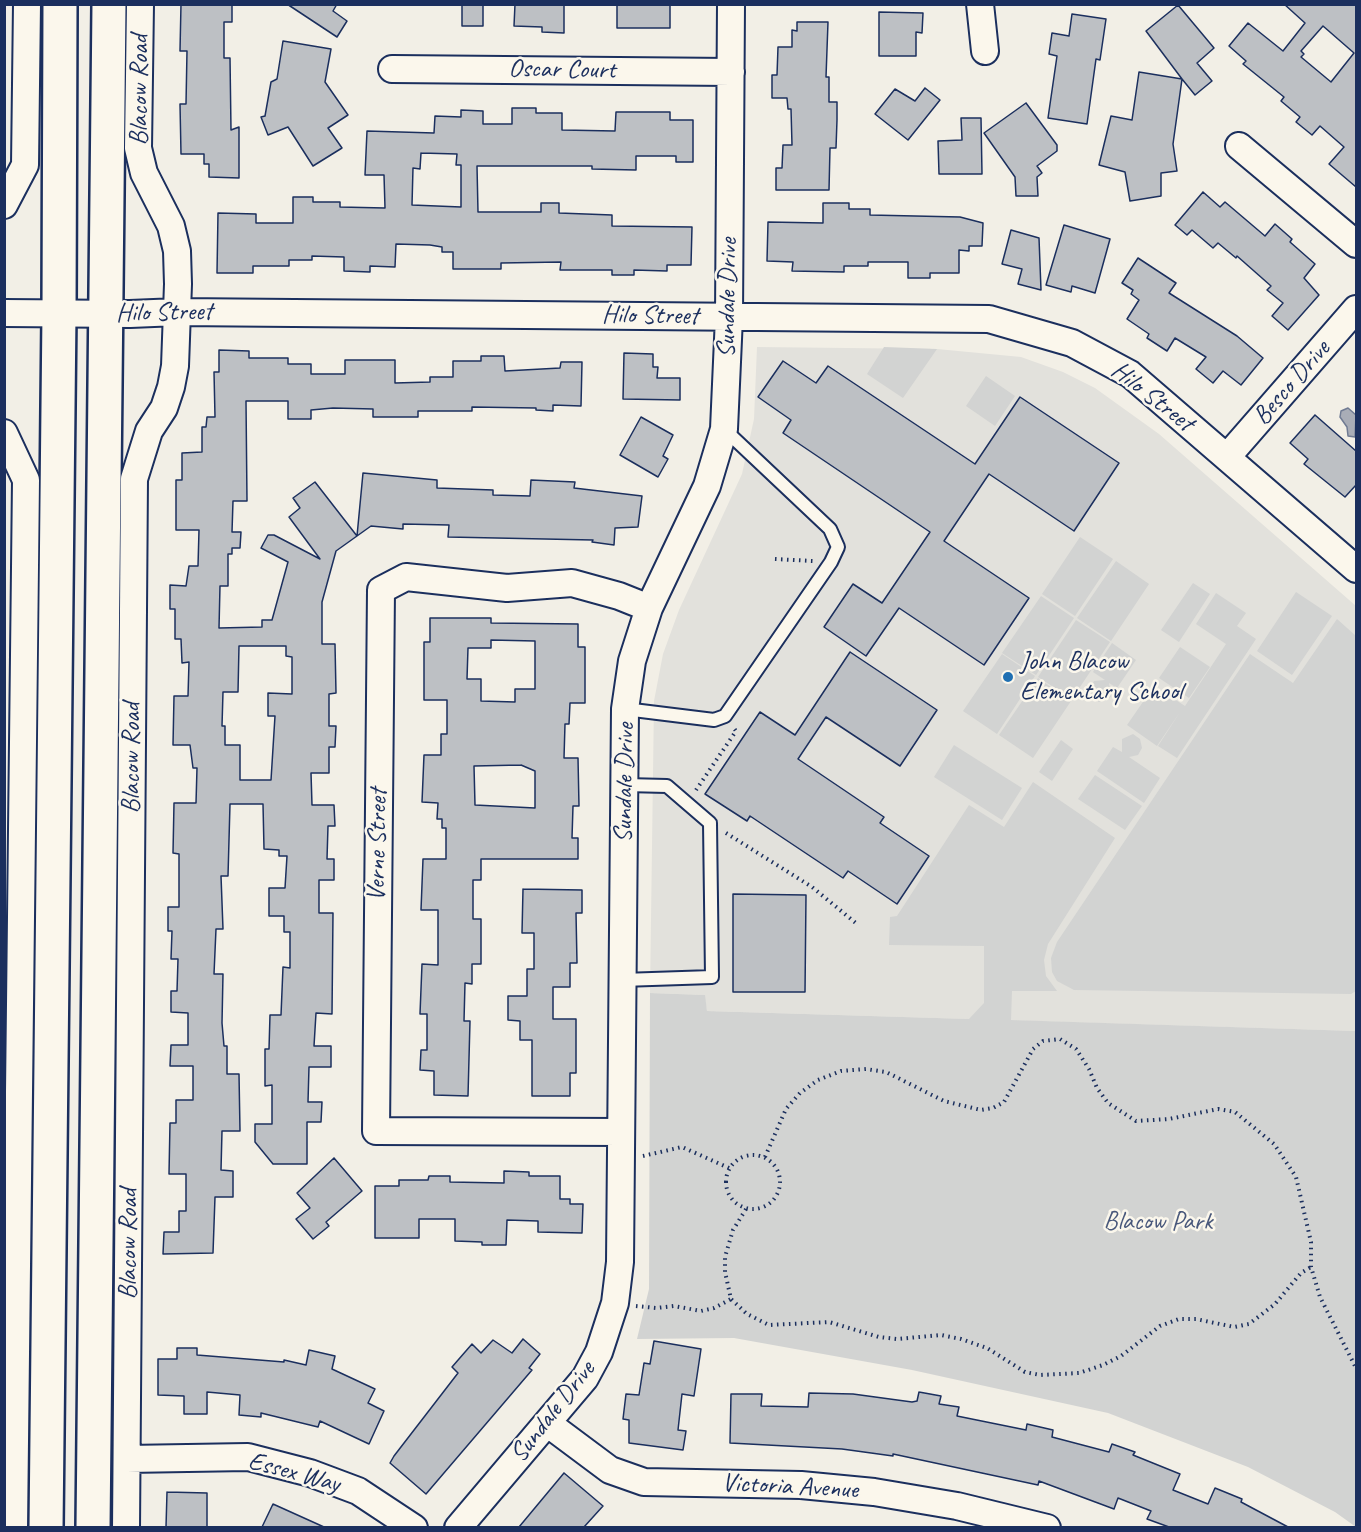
<!DOCTYPE html>
<style>
body{margin:0}
#map{position:relative;width:1361px;height:1532px;overflow:hidden;background:#f2efe6;font-family:Caveat,sans-serif}
canvas{display:block}
.frame{position:absolute;inset:0;border:6px solid #1b2f5e;pointer-events:none}
</style>
<div id="map">
<canvas width="1361" height="1532"></canvas>
<div class="frame"></div>
</div>
<script>
const ctx = document.querySelector('canvas').getContext('2d');
ctx.lineJoin = 'round';
function paint(path, color) { ctx.fillStyle = color; ctx.fill(path, 'evenodd'); }
const toPath = rows => new Path2D(rows.map(r => 'M' + r).join(''));
function strokePath(path, color, width, dash) { ctx.strokeStyle = color; ctx.lineWidth = width; ctx.lineCap = dash ? 'butt' : 'round'; ctx.setLineDash(dash || []); ctx.stroke(path); }
function drawText(font, color, halo, rows, align = 'center') {
  ctx.font = font + ' Caveat,sans-serif'; ctx.lineWidth = 5; ctx.setLineDash([]); ctx.textBaseline = 'middle'; ctx.strokeStyle = halo; ctx.fillStyle = color; for (const [text, x, y, turn = 0] of rows) {
    ctx.save(); ctx.translate(x, y); ctx.rotate((+turn || 0) * Math.PI / 180); ctx.textAlign = isNaN(turn) ? turn : align; if (halo) ctx.strokeText(text, 0, 0); ctx.fillText(text, 0, 0); ctx.restore();
  }
}
paint(toPath([
 [757,347,937,349,1021,357,1063,372,1095,388,1159,434,1356,606,1356,1031,707,1011,704,995,650,993,654,701,663,654,679,610,742,474,754,419]
]), '#e2e1dc');
paint(toPath([
 [884,347,937,349,903,398,867,374],
 [986,376,1015,396,995,426,966,406],
 [1080,537,1113,559,1075,616,1042,594],
 [1116,561,1149,584,1111,641,1077,618],
 [1193,583,1210,594,1179,642,1161,630],
 [1296,592,1332,616,1292,675,1257,651],
 [1216,593,1246,613,1237,626,1256,639,1177,758,1158,746,1180,712,1157,746,1127,725,1154,686,1185,706,1226,644,1196,624],
 [1041,596,1074,618,1036,675,1002,653],
 [1337,619,1356,636,1356,991,1351,994,1074,990,1057,981,1052,972,1051,958,1057,942,1250,654,1293,683],
 [1076,620,1110,642,1072,699,1038,677],
 [1112,643,1136,660,1117,688,1109,683,1111,697,1099,702,1092,697,1090,689,1094,681,1105,680,1093,672],
 [1180,647,1210,667,1189,698,1159,678],
 [1002,654,1035,676,997,734,963,711],
 [1038,678,1071,701,1033,758,999,735],
 [1133,734,1140,739,1142,748,1138,755,1129,757,1160,778,1144,803,1097,771,1113,747,1122,752,1122,739],
 [1061,740,1073,749,1052,781,1039,772],
 [954,745,1022,788,1002,820,934,777],
 [1095,775,1142,806,1125,830,1078,799],
 [1033,782,1115,838,1048,944,1044,960,1046,976,1057,991,1012,991,1011,1020,1356,1031,1356,1527,1335,1512,1248,1467,1108,1413,912,1370,734,1338,637,1339,649,1289,650,993,705,995,707,1011,969,1019,984,1003,984,946,889,945,890,917,897,916,969,805,1004,827]
]), '#d2d3d2');
const water = toPath([
 [1348,408,1356,415,1355,437,1348,436,1347,427,1340,417,1341,411,1348,408]
]);
paint(water, '#a9adb7');
strokePath(water, '#707b93', 1.5);
const building = toPath([
 [181,4,232,4,232,22,224,22,224,58,230,58,231,130,239,127,239,178,209,177,209,164,204,164,204,154,181,154,180,104,186,104,187,51,180,51,181,4],
 [287,4,337,4,333,11,347,21,337,37,287,4],
 [462,4,483,4,483,26,462,26,462,4],
 [515,4,564,4,564,33,542,32,542,27,514,26,515,4],
 [617,4,670,4,670,28,617,28,617,4],
 [1284,4,1356,4,1356,187,1329,164,1344,147,1320,126,1312,135,1296,122,1300,117,1281,101,1284,97,1243,64,1246,61,1229,46,1248,23,1283,51,1305,23,1284,4],
 [1323,26,1354,53,1331,82,1301,57,1304,54,1301,51,1323,26],
 [1178,5,1214,48,1197,63,1212,81,1195,95,1182,79,1173,144,1177,171,1161,173,1161,196,1130,201,1125,172,1099,165,1111,116,1132,120,1139,72,1182,79,1146,31,1178,5],
 [879,12,923,13,922,33,916,32,916,56,879,56,879,12],
 [1072,14,1106,19,1100,60,1096,59,1087,124,1048,118,1057,56,1049,54,1052,33,1069,36,1072,14],
 [797,22,828,22,826,77,829,77,829,102,837,102,837,120,836,148,830,148,829,190,776,190,776,168,782,168,783,145,792,145,791,109,788,109,787,98,772,98,772,75,777,75,778,47,792,47,792,30,797,31,797,22],
 [283,41,331,49,325,82,348,115,328,128,342,148,313,166,288,127,268,135,261,117,265,116,271,82,277,79,283,41],
 [925,88,940,100,908,140,875,114,895,89,915,101,925,88],
 [1026,103,1057,145,1057,151,1037,166,1042,173,1037,177,1038,196,1016,196,1015,177,984,133,1026,103],
 [512,108,536,108,536,113,562,113,562,130,615,131,616,112,670,112,670,120,693,120,693,162,676,162,676,156,636,156,636,170,592,169,592,166,477,166,478,212,541,212,541,203,559,203,559,213,612,215,612,226,692,227,691,265,667,265,667,271,634,270,634,275,612,275,612,270,560,270,561,262,501,263,501,269,453,269,453,252,442,252,442,247,430,245,396,244,395,267,370,266,370,272,344,271,344,257,312,256,312,260,289,260,289,266,253,266,253,273,217,273,218,213,256,214,256,223,293,223,293,197,313,197,313,202,340,202,340,207,385,208,384,175,365,175,367,131,434,133,435,116,461,117,461,110,483,111,483,124,512,124,512,108],
 [421,153,457,154,456,165,461,165,461,207,412,205,413,168,420,169,421,153],
 [961,118,981,118,982,174,939,174,938,141,962,140,961,118],
 [1203,192,1220,207,1225,202,1265,236,1275,224,1292,239,1290,242,1315,264,1304,278,1319,295,1288,330,1272,316,1283,303,1267,290,1271,286,1237,256,1236,258,1218,243,1213,248,1192,230,1187,235,1175,225,1203,192],
 [823,203,849,203,849,209,870,209,870,215,960,217,983,223,982,246,969,246,969,251,959,250,959,273,930,273,930,278,908,278,908,262,868,262,868,266,844,266,844,272,792,271,793,262,767,261,768,222,823,223,823,203],
 [1064,225,1110,239,1095,293,1072,286,1071,292,1046,285,1064,225],
 [1011,230,1039,238,1041,290,1018,284,1022,269,1002,264,1011,230],
 [1138,258,1176,283,1169,293,1237,336,1263,358,1241,385,1223,371,1213,383,1196,369,1206,357,1175,338,1167,351,1147,338,1149,334,1127,319,1139,300,1131,294,1133,290,1122,283,1138,258],
 [219,350,249,351,249,358,288,358,288,364,311,364,311,374,345,374,345,360,395,360,395,383,430,382,430,377,453,377,453,361,481,361,481,356,504,356,505,371,560,368,561,362,582,362,581,406,553,405,553,411,536,410,536,408,472,407,472,411,418,411,418,417,373,417,373,409,333,408,311,410,311,419,288,419,288,401,246,401,247,501,233,501,232,532,241,532,240,548,232,548,232,554,228,554,228,586,220,586,219,628,262,627,262,620,272,620,288,562,261,548,268,535,274,535,320,559,289,517,300,508,293,498,315,482,357,536,363,473,437,480,437,488,493,490,493,495,530,496,531,480,575,482,574,488,642,496,638,527,615,528,614,545,592,542,593,540,448,537,449,525,403,524,403,529,371,526,336,551,322,602,322,644,335,644,336,693,329,694,329,726,336,726,335,747,329,747,329,773,311,773,312,805,334,805,335,826,328,826,327,859,334,859,334,880,319,880,319,913,333,913,332,1014,316,1013,314,1046,331,1046,331,1067,309,1067,308,1102,322,1102,321,1122,307,1122,307,1164,273,1164,255,1142,255,1124,272,1124,272,1085,265,1086,265,1049,269,1049,270,1015,281,1015,283,967,290,968,290,932,284,932,284,916,269,916,269,888,285,888,287,856,279,856,279,850,264,849,263,804,230,804,228,876,221,876,223,929,216,929,214,974,223,974,222,1023,224,1046,227,1046,227,1074,239,1074,240,1131,222,1131,221,1170,233,1171,233,1197,215,1197,213,1253,163,1254,164,1232,179,1232,179,1211,186,1211,186,1174,169,1174,170,1123,176,1123,176,1100,193,1100,193,1066,170,1066,171,1045,188,1045,188,1013,171,1012,171,991,177,991,178,959,171,959,172,931,168,931,168,907,179,907,179,854,173,853,174,803,196,803,197,768,193,768,190,745,173,745,174,696,188,696,189,662,182,663,181,639,175,639,175,609,170,609,170,585,186,586,189,566,198,566,199,530,176,530,176,480,182,480,182,453,202,452,202,427,206,427,207,417,215,417,214,372,219,372,219,350],
 [239,646,286,646,286,656,292,657,292,694,268,693,268,716,275,716,271,780,240,780,240,745,225,745,225,726,222,726,223,692,238,692,239,646],
 [624,353,653,354,653,367,658,367,657,378,680,378,680,400,623,399,624,353],
 [783,361,816,383,828,366,975,464,1020,397,1119,463,1074,531,989,474,944,541,1029,598,984,665,899,608,866,656,824,627,853,584,882,603,930,532,783,433,791,420,758,397,783,361],
 [1315,415,1356,451,1356,485,1345,497,1304,464,1308,459,1290,443,1315,415],
 [641,417,673,435,663,456,668,459,658,477,620,455,641,417],
 [430,618,491,618,491,623,578,624,578,647,585,647,585,703,570,703,569,724,565,724,564,758,578,758,579,806,573,806,572,838,578,838,578,859,481,859,481,880,473,880,473,919,481,919,481,964,472,964,472,984,465,983,464,1021,470,1021,468,1096,434,1095,434,1071,420,1070,421,1050,427,1050,427,1014,420,1014,422,964,438,965,438,910,421,910,423,859,446,859,446,828,442,828,442,819,437,819,438,803,422,802,424,755,441,755,441,734,447,734,447,700,424,700,424,642,430,642,430,618],
 [491,640,535,641,535,689,515,689,515,702,481,701,481,679,467,679,468,648,491,648,491,640],
 [521,765,535,771,535,808,475,805,474,766,521,765],
 [850,652,937,710,900,766,826,717,798,759,884,817,880,823,929,856,897,904,848,871,843,878,750,816,747,821,705,794,760,712,795,735,850,652],
 [523,889,582,890,582,913,576,913,577,963,570,963,570,987,553,987,553,1019,576,1019,576,1073,570,1073,570,1096,532,1096,532,1040,520,1040,520,1021,508,1020,508,996,527,996,527,969,534,969,534,933,522,933,523,889],
 [733,894,806,895,805,992,733,992,733,894],
 [334,1158,362,1191,326,1222,329,1226,313,1239,296,1219,310,1208,297,1193,334,1158],
 [504,1171,529,1172,529,1176,560,1176,560,1199,570,1199,570,1204,583,1204,582,1233,538,1232,538,1221,507,1220,506,1245,482,1245,482,1242,455,1241,455,1219,419,1219,419,1238,375,1238,375,1186,399,1186,399,1180,428,1180,429,1176,450,1176,450,1182,504,1183,504,1171],
 [523,1339,540,1354,529,1368,532,1370,426,1494,390,1463,394,1456,458,1373,452,1367,472,1344,481,1353,493,1340,512,1353,523,1339],
 [654,1341,701,1349,694,1396,682,1394,678,1430,686,1431,683,1450,629,1443,629,1420,623,1419,626,1394,639,1395,644,1363,650,1364,654,1341],
 [177,1348,197,1348,197,1355,284,1362,284,1360,306,1365,309,1350,335,1356,332,1369,375,1389,368,1403,384,1411,369,1444,320,1421,318,1427,261,1413,261,1417,239,1415,240,1395,207,1392,207,1414,184,1414,184,1396,158,1395,158,1359,177,1359,177,1348],
 [919,1392,941,1396,939,1404,959,1407,957,1416,1026,1430,1027,1424,1053,1430,1052,1437,1109,1452,1112,1444,1135,1452,1133,1455,1180,1474,1173,1490,1208,1504,1215,1488,1242,1499,1241,1502,1288,1527,1169,1527,1147,1519,1151,1511,1118,1498,1114,1509,1039,1481,1038,1485,893,1454,893,1456,842,1449,730,1443,731,1394,762,1394,761,1406,808,1407,809,1393,853,1394,912,1402,917,1401,919,1392],
 [564,1473,603,1506,584,1527,519,1527,564,1473],
 [167,1492,207,1493,207,1527,166,1527,167,1492],
 [273,1504,324,1527,262,1527,273,1504]
]);
paint(building, '#bdc0c4');
strokePath(building, '#1b2f5e', 1.5);
const lane = toPath([
 [625,709,714,720,725,716,831,562,838,547,830,529,724,429],
 [622,980,712,977,710,823,667,786,625,785]
]);
const street = toPath([
 [980,4,985,51],
 [392,69,731,72],
 [1239,146,1356,244],
 [4,205,25,165,27,4],
 [4,313,130,314,178,312,989,319,1072,343,1130,374,1356,569],
 [4,433,26,480,14,1528],
 [1227,457,1356,309],
 [621,1132,376,1131,381,590,406,577,507,588,572,583,619,596,649,608],
 [547,1423,610,1470,644,1482,801,1485,874,1492,957,1506,1047,1528],
 [127,1459,248,1457,310,1473,358,1491,414,1528],
 [126,1528,134,479,149,431,164,408,171,387,175,366,178,284,177,251,171,226,144,173,138,148,140,4],
 [458,1528,585,1378,599,1352,615,1303,620,1262,625,709,632,661,649,608,707,486,724,429,729,317,731,4]
]);
const secondary = toPath([
 [46,1528,59,313,60,4],
 [93,1528,109,4]
]);
strokePath(lane, '#1b2f5e', 16);
strokePath(street, '#1b2f5e', 30);
strokePath(secondary, '#1b2f5e', 38);
strokePath(toPath([
 [775,559,813,561],
 [696,790,736,731,733,727],
 [726,833,812,887,857,924],
 '726 1182a27 27 0 1 1 54 0a27 27 0 1 1-54 0Z',
 [643,1156,682,1147,729,1168],
 [765,1157,786,1109,800,1093,818,1080,841,1071,866,1069,886,1072,944,1101,981,1110,993,1108,1004,1102,1033,1049,1043,1041,1060,1039,1076,1049,1089,1069,1097,1088,1108,1103,1136,1121,1169,1119,1218,1109,1235,1112,1274,1144,1296,1177,1311,1242,1311,1267,1320,1297,1356,1368],
 [746,1209,733,1230,725,1257,725,1272,731,1299,747,1314,769,1325,829,1322,879,1337,897,1339,941,1335,961,1339,987,1348,1025,1372,1040,1375,1079,1373,1103,1365,1121,1356,1160,1326,1179,1319,1196,1319,1234,1327,1249,1324,1275,1304,1301,1273,1311,1267],
 [636,1306,656,1308,674,1306,701,1311,714,1308,731,1299]
]), '#1b2f5e', 4, [1.5, 4.5]);
strokePath(lane, '#fbf7ec', 12);
strokePath(street, '#fbf7ec', 26);
strokePath(secondary, '#fbf7ec', 33);
for (const [x, y, r, color] of [
 [1008,677,6,"#1f6fb2"]
]) { const dot = new Path2D(); dot.arc(x, y, r, 0, 2 * Math.PI); ctx.fillStyle = color; ctx.fill(dot); strokePath(dot, '#fbf7ec', 2); }
drawText('26px', '#1b2f5e', '#fbf7ec', [
 ["Oscar Court",562,70,1],
 ["Blacow Road",140,90,-90],
 ["Sundale Drive",728,298,-89],
 ["Hilo Street",164,313,-1],
 ["Hilo Street",650,316,1],
 ["Besco Drive",1292,383,-49],
 ["Hilo Street",1152,397,38],
 ["Blacow Road",132,758,-90],
 ["Sundale Drive",625,783,-89],
 ["Verne Street",378,845,-89],
 ["Blacow Road",129,1244,-90],
 ["Sundale Drive",553,1412,-52],
 ["Essex Way",294,1473,15],
 ["Victoria Avenue",790,1487,3]
]);
drawText('26px', '#1b2f5e', '#fbf7ec', [
 ["John Blacow",1020,662],
 ["Elementary School",1020,692]
], 'left');
drawText('26px', '#49587b', '#fbf7ec', [
 ["Blacow Park",1158,1222]
]);
</script>
